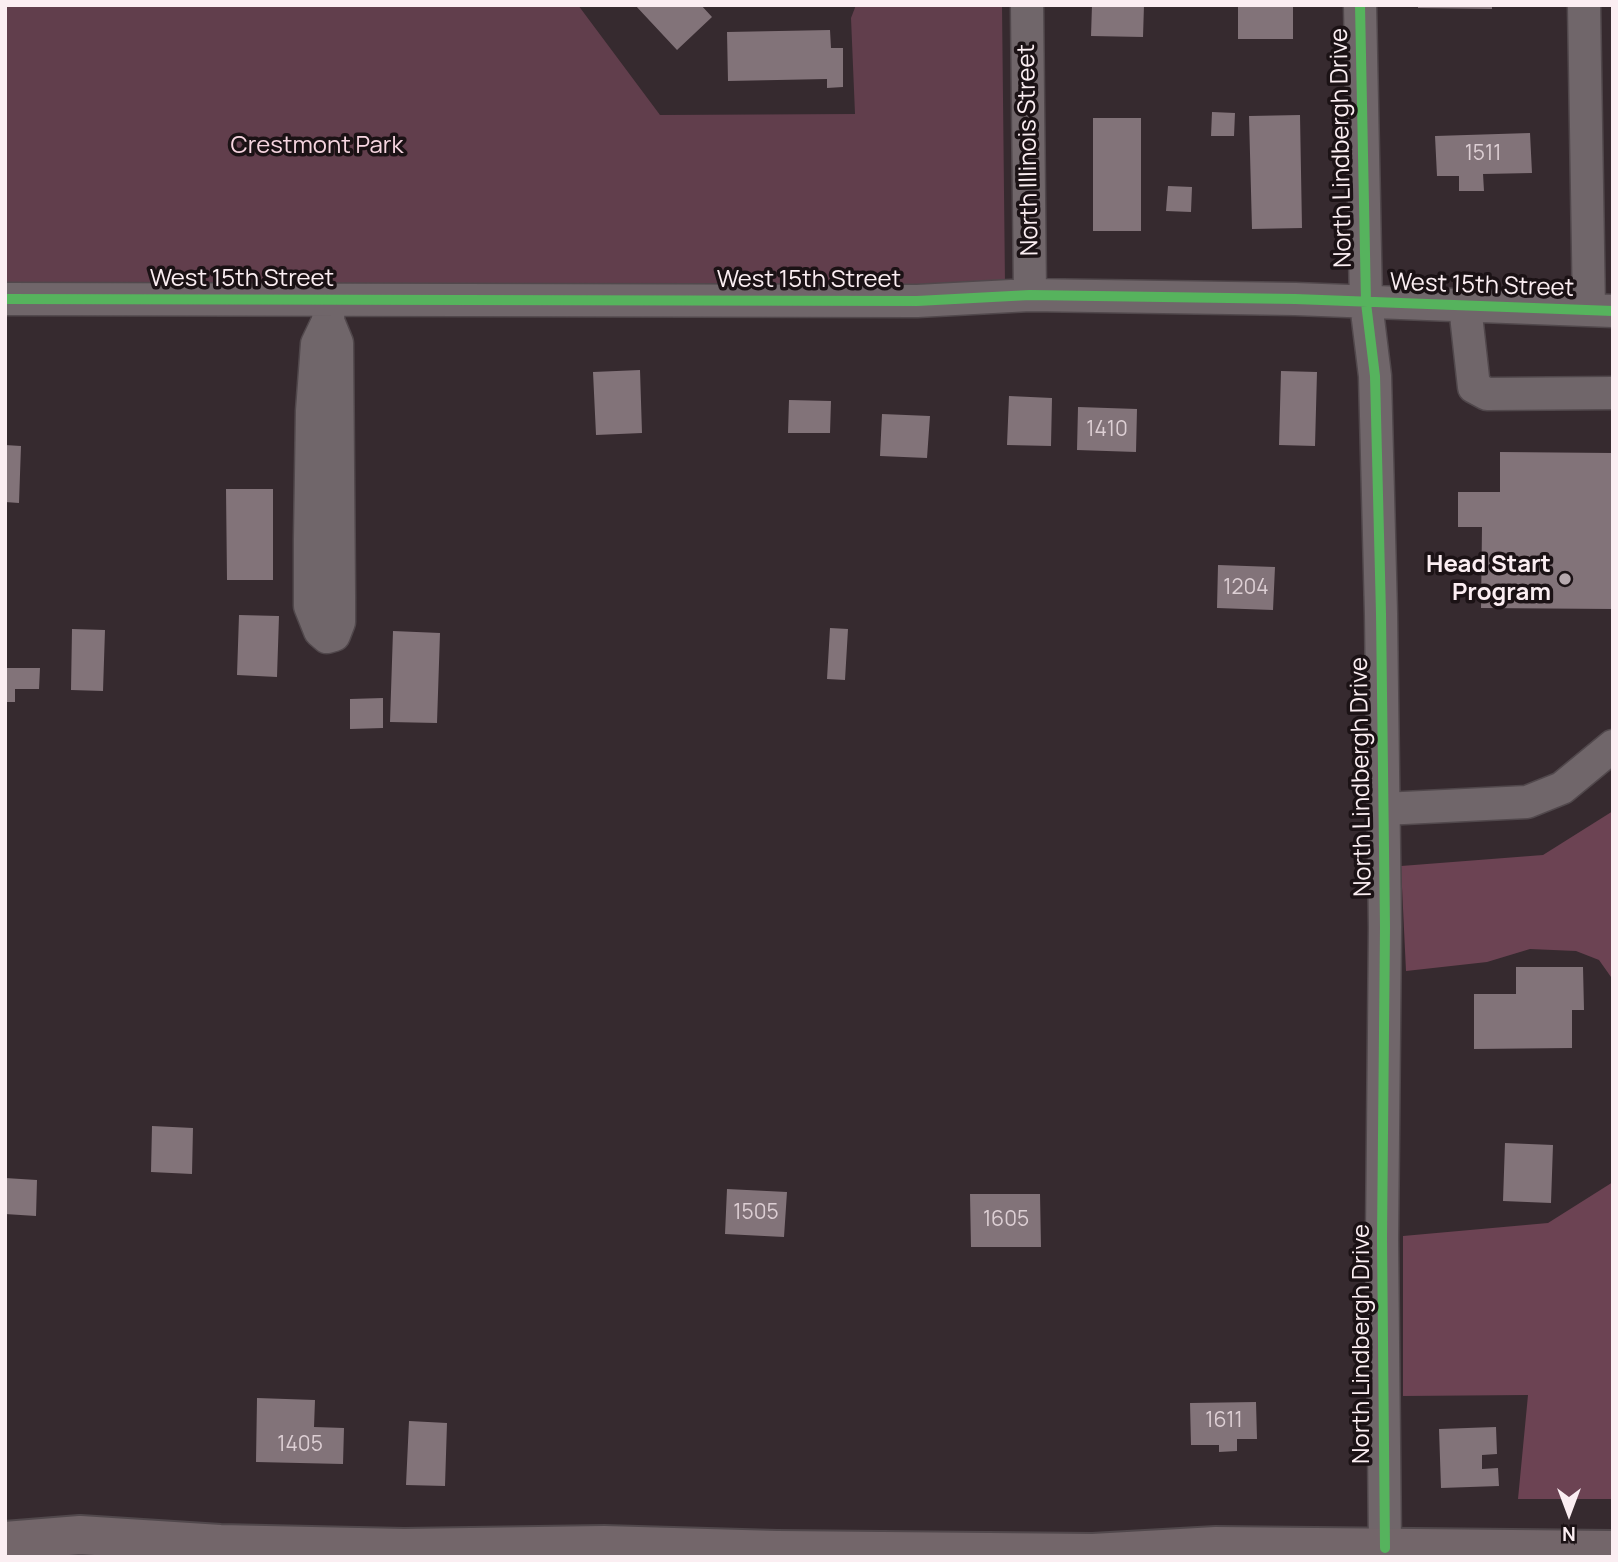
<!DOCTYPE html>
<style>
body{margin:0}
#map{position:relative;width:1618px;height:1562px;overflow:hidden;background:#362a2f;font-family:Manrope,sans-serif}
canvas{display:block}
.frame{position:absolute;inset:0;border:7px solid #fbeef2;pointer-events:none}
.north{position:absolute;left:1534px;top:1478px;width:70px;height:70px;-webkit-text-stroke:5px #1b1215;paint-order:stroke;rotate:180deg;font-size:19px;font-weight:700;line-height:28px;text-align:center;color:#fbeef2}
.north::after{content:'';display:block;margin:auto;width:24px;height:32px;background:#fbeef2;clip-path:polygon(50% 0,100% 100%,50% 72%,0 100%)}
</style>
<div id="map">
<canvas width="1618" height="1562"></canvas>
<div class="frame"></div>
<div class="north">N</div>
</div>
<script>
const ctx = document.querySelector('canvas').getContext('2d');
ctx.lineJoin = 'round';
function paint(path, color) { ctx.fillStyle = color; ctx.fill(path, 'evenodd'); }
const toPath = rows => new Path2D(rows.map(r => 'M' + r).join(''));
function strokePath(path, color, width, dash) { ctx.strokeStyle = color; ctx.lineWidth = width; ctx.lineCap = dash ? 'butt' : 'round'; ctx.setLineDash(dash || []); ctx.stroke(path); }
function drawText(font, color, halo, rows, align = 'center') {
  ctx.font = font + ' Manrope,sans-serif'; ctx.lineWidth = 7; ctx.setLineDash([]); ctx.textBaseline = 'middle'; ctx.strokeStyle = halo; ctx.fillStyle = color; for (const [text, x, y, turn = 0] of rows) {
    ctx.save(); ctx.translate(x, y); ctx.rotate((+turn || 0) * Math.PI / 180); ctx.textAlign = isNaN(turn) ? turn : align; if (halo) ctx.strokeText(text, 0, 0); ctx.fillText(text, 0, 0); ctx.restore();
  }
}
paint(toPath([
 [5,5,578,5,660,115,855,114,851,18,856,5,1002,5,1005,285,5,289]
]), '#613e4c');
paint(toPath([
 [1613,811,1613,1029,1611,977,1599,960,1576,951,1530,949,1487,962,1406,971,1401,866,1543,855],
 [1613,1182,1613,1499,1518,1499,1528,1395,1403,1396,1403,1236,1548,1223]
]), '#6c4353');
paint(toPath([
 [635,5,701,5,712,17,677,50],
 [1092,5,1144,5,1143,37,1091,36],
 [1238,5,1293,5,1293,39,1238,39],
 [1418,5,1492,5,1492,9,1418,8],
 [830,30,831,48,843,48,843,87,827,88,827,79,728,81,727,32],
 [1212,112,1235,113,1234,136,1211,136],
 [1300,115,1302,228,1252,229,1249,116],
 [1093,118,1141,118,1141,231,1093,231],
 [1530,133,1532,173,1483,174,1484,191,1459,191,1459,176,1437,176,1435,136],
 [1168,186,1192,187,1191,212,1166,211],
 [640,370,642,433,596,435,593,372],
 [1281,371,1317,372,1315,446,1279,445],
 [1009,396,1052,398,1051,446,1007,445],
 [789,400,831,401,830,433,788,433],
 [1078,407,1137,409,1136,452,1077,450],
 [882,414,930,416,927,458,880,456],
 [5,445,21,446,19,503,5,502],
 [1500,452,1613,453,1613,609,1481,608,1482,527,1458,527,1458,492,1500,492],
 [226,489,273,489,273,580,227,580],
 [1218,565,1275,567,1273,610,1217,608],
 [239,615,279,616,277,677,237,675],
 [830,628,848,629,845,680,827,679],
 [72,629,105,630,103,691,71,690],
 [393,631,440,633,437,723,390,722],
 [5,668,40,668,39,689,15,689,15,702,5,702],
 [383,698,383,728,350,729,350,699],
 [1516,967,1583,967,1584,1010,1572,1010,1572,1048,1474,1049,1474,994,1516,994],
 [152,1126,193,1128,192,1174,151,1172],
 [1505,1143,1553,1145,1551,1203,1503,1201],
 [5,1178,37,1180,36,1216,5,1214],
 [727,1189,787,1192,784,1237,725,1234],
 [970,1194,1040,1194,1041,1247,971,1247],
 [257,1398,315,1400,314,1427,344,1428,343,1464,256,1462],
 [1256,1402,1257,1439,1237,1439,1237,1451,1219,1452,1219,1445,1191,1445,1190,1403],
 [409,1421,447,1423,445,1486,406,1485],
 [1496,1427,1497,1454,1482,1455,1482,1469,1498,1468,1499,1486,1441,1488,1439,1429]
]), '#827379');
const minor = toPath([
 [1027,5,1030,295],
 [1360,5,1366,303,1375,376,1381,614,1385,927,1382,1238,1385,1548],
 [1584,5,1589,310],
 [5,299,917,301,1030,295,1295,299,1613,311],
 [1465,306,1474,387,1487,394,1613,393],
 [328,321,337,343,339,596,339,622,334,635,327,637,320,631,310,606,310,538,312,411,317,344,328,321,329,300],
 [1383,809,1527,802,1562,788,1613,746]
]);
const major = toPath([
 [5,1541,80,1535,220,1544,404,1548,604,1545,777,1550,1093,1553,1216,1546,1613,1550]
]);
strokePath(minor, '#51484c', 35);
strokePath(major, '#51484c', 42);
strokePath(minor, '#70666a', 32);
strokePath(major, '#73666a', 38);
strokePath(toPath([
 [1360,5,1366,303,1375,376,1381,614,1385,927,1382,1238,1385,1548],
 [5,299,917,301,1030,295,1295,299,1613,311]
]), '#56b35d', 10);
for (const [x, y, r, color] of [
 [1565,579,7,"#b6a9ae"]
]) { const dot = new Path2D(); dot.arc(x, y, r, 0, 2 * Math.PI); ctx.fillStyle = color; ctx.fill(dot); strokePath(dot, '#1b1215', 2.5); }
drawText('21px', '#ddcfd4', null, [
 ["1511",1483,154],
 ["1410",1107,430],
 ["1204",1246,588],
 ["1505",756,1213],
 ["1605",1006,1220],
 ["1611",1224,1421],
 ["1405",300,1445]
]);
drawText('24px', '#f6d5e0', '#1b1215', [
 ["Crestmont Park",317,146]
]);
drawText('24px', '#fbeef2', '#1b1215', [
 ["North Lindbergh Drive",1342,148,-91],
 ["North Illinois Street",1029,150,-91],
 ["West 15th Street",242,279],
 ["West 15th Street",809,280],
 ["West 15th Street",1482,286,2],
 ["North Lindbergh Drive",1362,777,-91],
 ["North Lindbergh Drive",1362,1344,-90]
]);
drawText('bold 24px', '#fbeef2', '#1b1215', [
 ["Head Start",1551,565],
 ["Program",1551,593]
], 'right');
</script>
